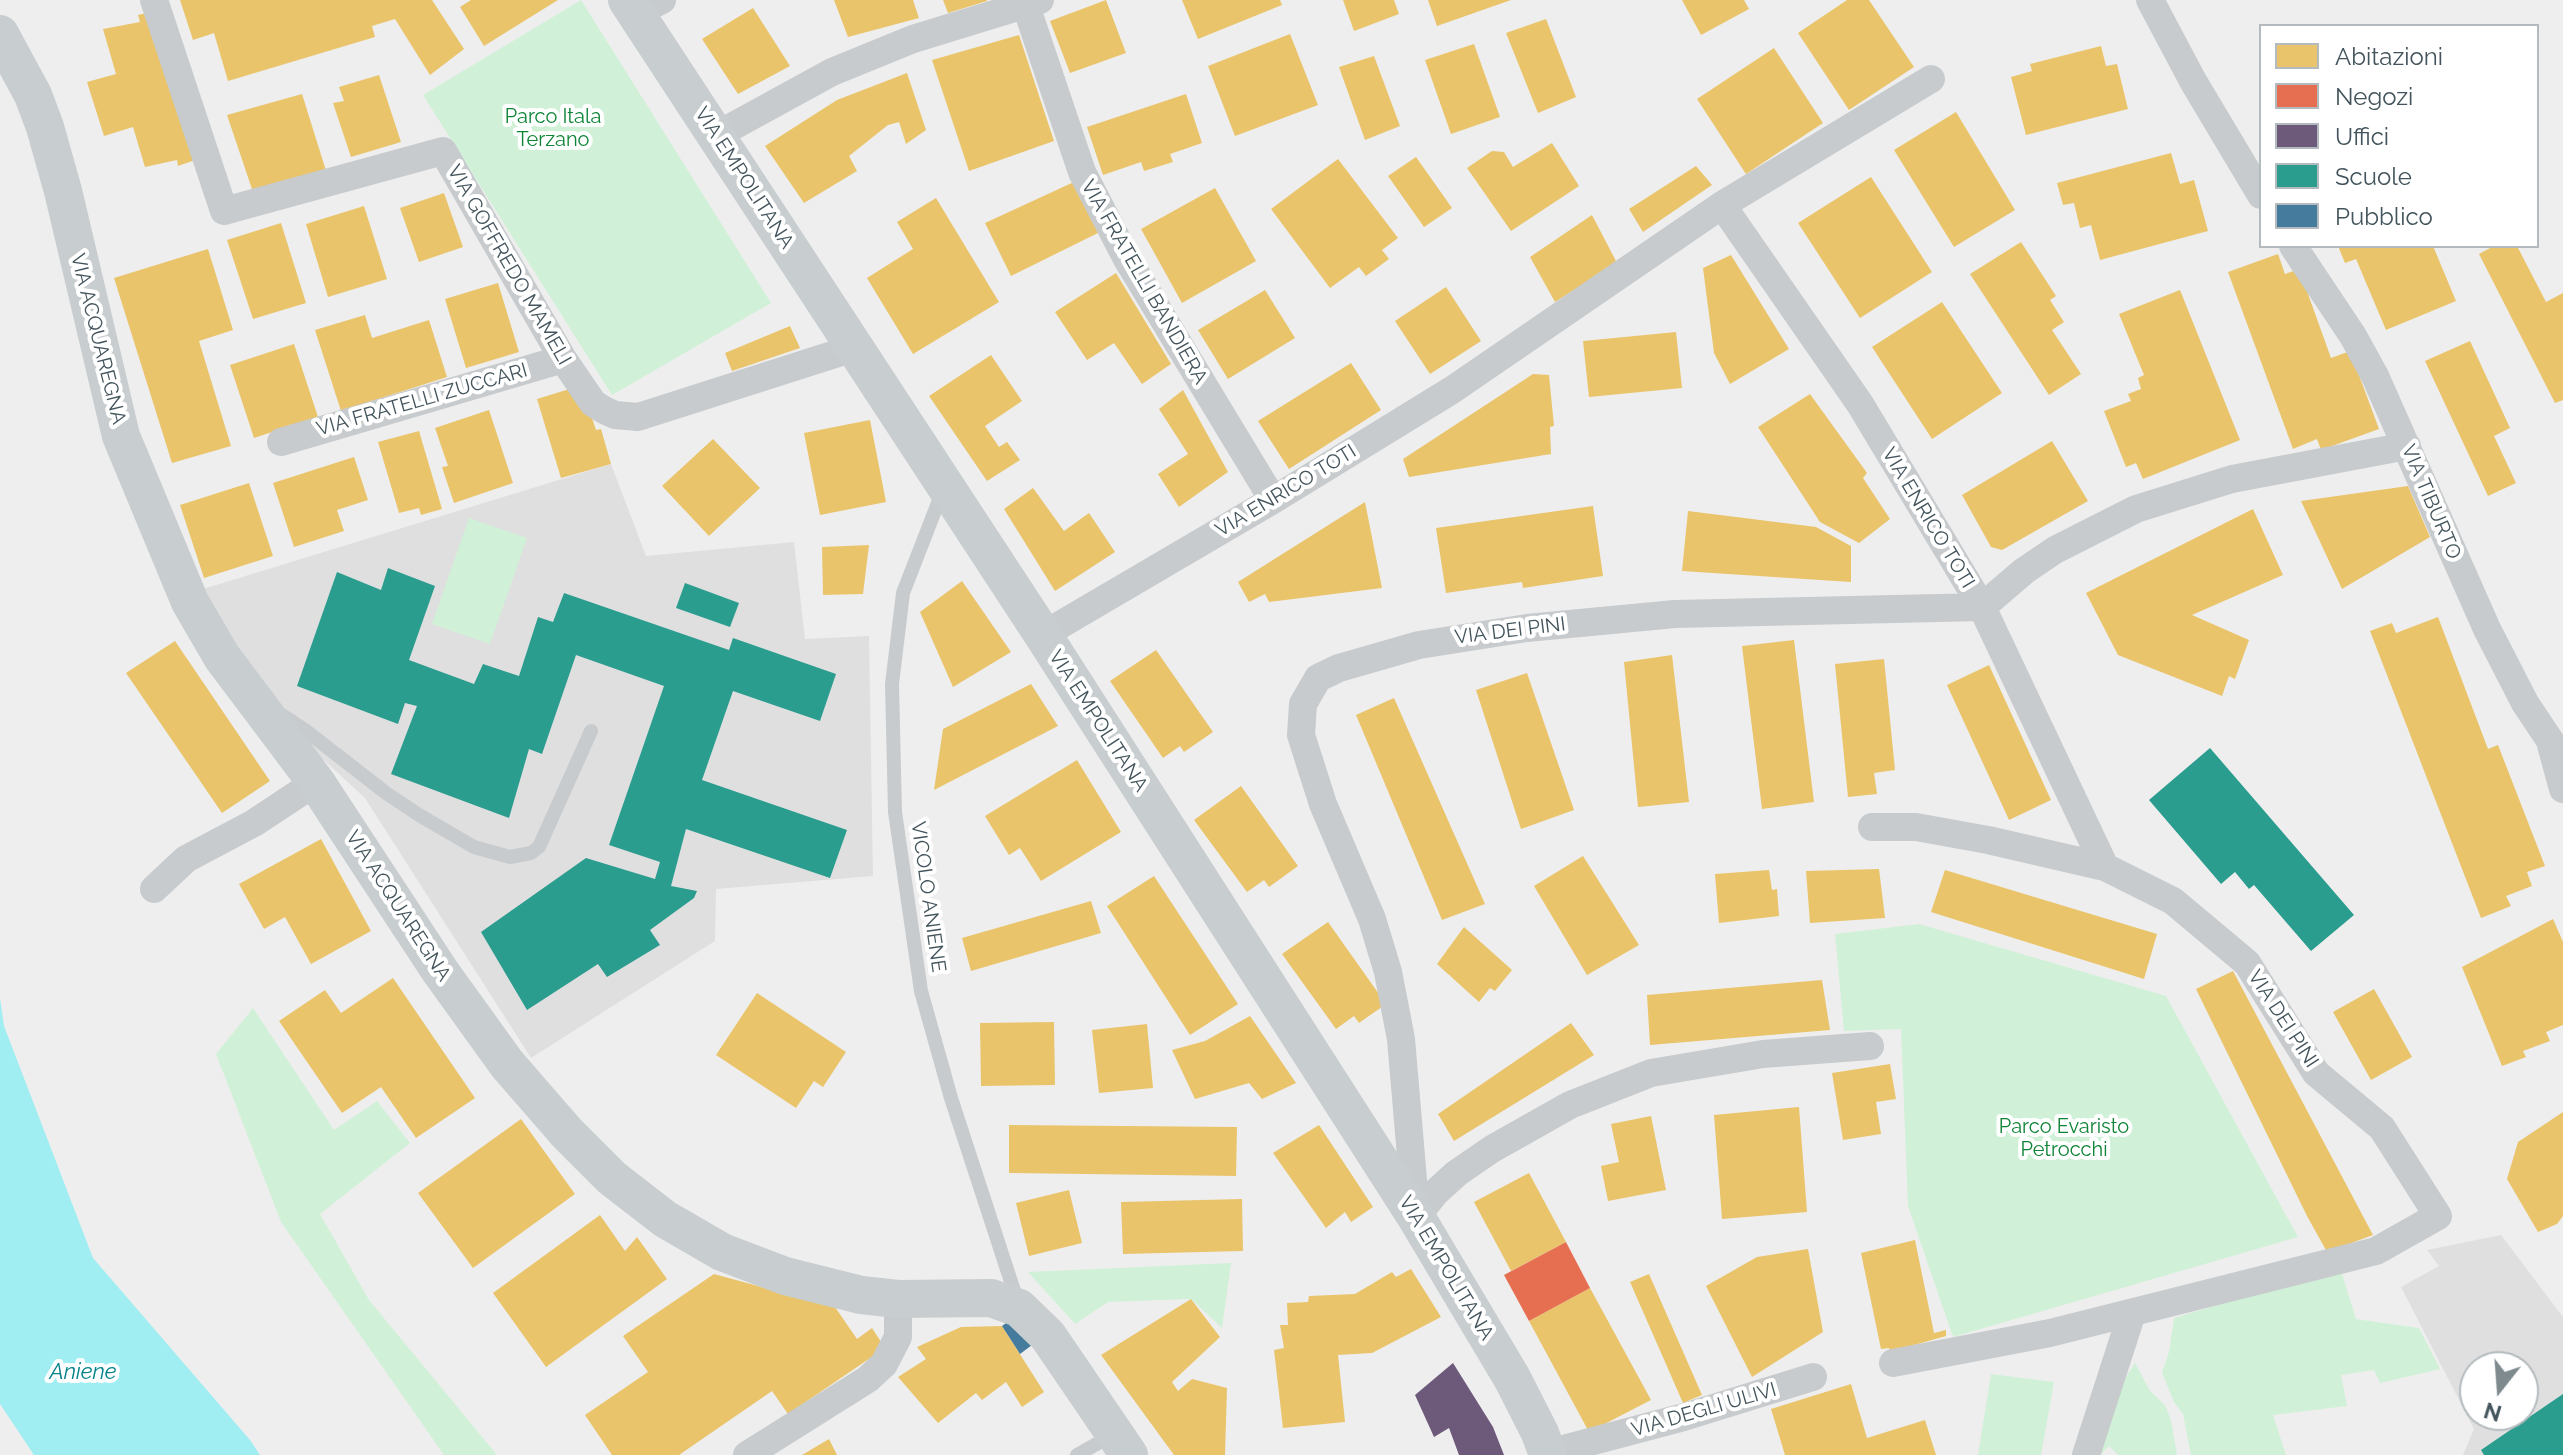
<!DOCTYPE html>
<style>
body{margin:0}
#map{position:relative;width:2563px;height:1455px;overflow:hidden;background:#efeeee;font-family:Raleway,sans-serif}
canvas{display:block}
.legend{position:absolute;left:2259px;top:24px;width:280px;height:224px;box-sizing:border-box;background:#fff;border:2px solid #b4bbbe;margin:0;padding:10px 14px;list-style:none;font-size:24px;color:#43545c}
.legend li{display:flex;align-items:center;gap:16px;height:40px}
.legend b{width:40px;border:2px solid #b4bbbe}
.north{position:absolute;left:2459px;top:1351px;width:80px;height:80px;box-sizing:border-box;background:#fff;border:2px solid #b4bbbe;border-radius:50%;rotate:197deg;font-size:22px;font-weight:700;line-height:32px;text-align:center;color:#43545c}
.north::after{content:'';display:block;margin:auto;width:28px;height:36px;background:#7f8a8f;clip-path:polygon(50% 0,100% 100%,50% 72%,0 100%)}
</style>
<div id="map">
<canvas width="2563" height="1455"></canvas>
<ul class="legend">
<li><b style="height:22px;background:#e9c46a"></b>Abitazioni</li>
<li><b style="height:22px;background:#e76f51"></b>Negozi</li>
<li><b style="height:22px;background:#6d597a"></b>Uffici</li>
<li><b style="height:22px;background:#2a9d8f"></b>Scuole</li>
<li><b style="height:22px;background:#457b9d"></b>Pubblico</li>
</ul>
<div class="north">N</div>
</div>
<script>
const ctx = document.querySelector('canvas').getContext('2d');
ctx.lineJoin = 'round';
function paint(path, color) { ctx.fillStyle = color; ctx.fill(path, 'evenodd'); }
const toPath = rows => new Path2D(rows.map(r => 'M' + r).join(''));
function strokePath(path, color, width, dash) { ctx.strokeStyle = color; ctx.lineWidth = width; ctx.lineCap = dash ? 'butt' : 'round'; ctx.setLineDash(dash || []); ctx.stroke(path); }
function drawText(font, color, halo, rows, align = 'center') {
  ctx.font = font + ' Raleway,sans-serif'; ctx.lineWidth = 8; ctx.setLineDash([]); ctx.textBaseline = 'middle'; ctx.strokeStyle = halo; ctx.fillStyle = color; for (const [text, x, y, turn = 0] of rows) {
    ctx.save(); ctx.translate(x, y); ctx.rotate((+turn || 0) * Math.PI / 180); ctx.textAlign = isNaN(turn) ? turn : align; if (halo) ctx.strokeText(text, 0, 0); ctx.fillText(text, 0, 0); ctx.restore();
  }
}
paint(toPath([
 [611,464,646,556,794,542,805,639,869,636,873,876,716,889,715,941,531,1058,365,798,288,727,231,651,203,589],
 [2501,1235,2563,1317,2563,1455,2463,1455,2474,1429,2401,1287,2439,1266,2427,1250],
 [2475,1367,2523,1367,2523,1415,2475,1415]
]), '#e0dfe0');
paint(toPath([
 [581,0,771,303,612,395,423,95],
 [469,518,527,538,490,644,432,624],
 [1919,924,2166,996,2298,1237,1953,1337,1908,1206,1901,1029,1844,1031,1835,934],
 [253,1008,334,1130,377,1101,410,1143,320,1214,369,1300,497,1455,444,1455,281,1222,216,1054],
 [1231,1263,1222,1328,1191,1299,1108,1302,1075,1324,1028,1272],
 [2342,1274,2356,1319,2419,1328,2440,1369,2380,1383,2374,1370,2341,1375,2347,1406,2273,1415,2286,1455,2191,1455,2183,1414,2174,1402,2162,1373,2169,1352,2174,1318,2296,1282],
 [2135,1363,2150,1391,2165,1405,2171,1420,2177,1455,2118,1455,2109,1446,2100,1455,2116,1392],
 [1991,1374,2054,1382,2041,1455,1978,1455]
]), '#d0f1d7');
paint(toPath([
 [0,998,4,1026,93,1258,250,1440,260,1455,34,1455,0,1404]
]), '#a0eef2');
paint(toPath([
 [180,0,432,0,464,49,430,75,395,19,372,26,375,37,228,81,214,33,193,40],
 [471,0,558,0,484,46,460,7],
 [834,0,913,0,919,18,848,37],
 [943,0,987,0,987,1,948,13],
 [1106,0,1126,53,1070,73,1050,21],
 [1182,0,1280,0,1282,5,1198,39],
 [1343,0,1394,0,1399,14,1354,31],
 [1428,0,1511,0,1437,26],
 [1682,0,1744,0,1749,9,1701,35],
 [1847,0,1869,0,1914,67,1849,110,1798,33],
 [753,8,790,66,738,94,702,39],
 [151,12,198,159,178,166,177,160,145,167,133,127,104,136,87,82,116,74,103,29,140,22,138,15],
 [1546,19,1576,97,1538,113,1506,33],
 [1290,34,1318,105,1235,136,1208,66],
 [1019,35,1054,141,969,171,932,60],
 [1474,44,1500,117,1451,134,1425,60],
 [2101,46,2106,66,2117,64,2128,109,2026,135,2011,77,2032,71,2030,64],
 [1774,48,1823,123,1746,174,1697,99],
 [1374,56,1400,126,1365,140,1339,67],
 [907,73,926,130,906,144,899,122,888,125,849,156,857,171,804,203,765,146,837,100],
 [379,75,401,142,351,157,333,103,344,101,339,87],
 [302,94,327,174,254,195,227,115],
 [1186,94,1202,143,1170,154,1173,162,1144,171,1141,162,1103,175,1087,127],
 [1956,112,2015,210,1954,247,1894,150],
 [1552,143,1579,186,1511,231,1467,168,1492,151,1504,152,1513,167],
 [2171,153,2180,184,2194,180,2208,231,2100,260,2091,225,2080,228,2074,203,2063,205,2057,183],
 [1416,157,1452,208,1424,227,1388,176],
 [1338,159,1398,238,1382,250,1389,259,1366,276,1359,267,1330,288,1271,209],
 [1696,166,1712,185,1643,232,1629,209],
 [1871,177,1932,272,1860,318,1798,223],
 [1076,181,1104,230,1011,276,985,223],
 [1215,188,1256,261,1182,303,1141,229],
 [444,193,463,247,419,262,400,208],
 [936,198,999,302,913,354,867,278,913,249,897,222],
 [364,206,387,279,328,297,306,224],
 [1592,215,1617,263,1555,302,1530,257],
 [281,223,306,303,253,319,227,240],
 [2021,242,2056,296,2050,300,2064,322,2052,330,2081,374,2049,395,1970,274],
 [2338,246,2433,246,2456,301,2386,330,2356,259,2345,263],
 [2494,246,2517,246,2546,302,2563,293,2563,400,2555,403,2479,254],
 [208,249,233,330,199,341,231,446,172,463,114,278],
 [2278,254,2285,274,2299,269,2331,358,2350,351,2379,429,2321,450,2317,439,2293,449,2228,272],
 [1731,255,1789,349,1730,384,1714,353,1703,268],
 [1116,273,1171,364,1142,384,1114,343,1087,360,1055,312],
 [498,283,519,352,466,368,445,299],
 [1446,287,1481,341,1430,374,1395,321],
 [1265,290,1295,338,1228,379,1198,330],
 [2180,290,2240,440,2143,479,2136,463,2126,467,2104,411,2131,401,2128,394,2141,389,2138,378,2144,375,2119,314],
 [1942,302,2002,393,1932,439,1872,347],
 [365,315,372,338,429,320,447,377,341,411,315,330],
 [790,326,800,348,732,371,725,353],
 [1676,332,1682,388,1589,397,1583,341],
 [2470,341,2510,428,2494,436,2516,483,2488,496,2425,361],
 [294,344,318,417,254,438,230,365],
 [991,355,1022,401,985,426,999,447,1007,442,1020,460,987,481,929,396],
 [1351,363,1381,410,1289,469,1258,421],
 [1533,374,1549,375,1554,426,1550,427,1551,454,1409,477,1403,459],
 [576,387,588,406,596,430,601,429,611,464,561,478,537,399],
 [1183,390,1228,472,1179,507,1158,474,1188,454,1159,409],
 [1810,394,1867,473,1863,478,1890,519,1859,543,1820,522,1758,427],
 [489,410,513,483,454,503,442,467,448,466,435,428],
 [870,420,886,502,820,515,804,433],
 [419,431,442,509,421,515,419,508,399,513,378,442],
 [713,439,760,488,709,536,662,486],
 [2052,441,2088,501,2002,550,1991,547,1962,495],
 [354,457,368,500,337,510,344,531,294,547,273,483],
 [249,483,273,556,204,578,180,505],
 [2408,486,2430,537,2342,589,2301,501],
 [1033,488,1064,531,1089,513,1115,552,1055,591,1004,509],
 [1365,502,1382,588,1269,602,1265,594,1249,602,1238,582],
 [1593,506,1603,576,1523,588,1522,582,1446,593,1436,528],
 [2253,509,2283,575,2192,615,2249,640,2235,679,2229,676,2222,696,2118,655,2086,593],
 [1688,511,1816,527,1851,546,1851,582,1682,571],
 [869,545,863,594,823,595,822,547],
 [962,581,1011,652,953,687,920,612],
 [2438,617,2488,749,2498,745,2545,866,2527,872,2532,886,2506,896,2511,906,2481,918,2370,631,2392,623,2396,633],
 [1794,640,1814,802,1762,809,1742,646],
 [175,641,270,781,222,813,126,673],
 [1156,650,1213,732,1184,752,1180,746,1163,758,1110,681],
 [1672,655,1689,802,1638,807,1624,662],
 [1884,659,1895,770,1874,773,1877,794,1848,797,1835,664],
 [1989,665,2051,800,2009,820,1947,685],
 [1527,673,1574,810,1521,829,1476,690],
 [1031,684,1058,726,934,790,943,729],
 [1394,698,1485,904,1442,920,1356,715],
 [1077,760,1121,832,1041,881,1020,848,1009,855,985,816],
 [1241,786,1298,866,1269,887,1264,880,1247,892,1194,820],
 [321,839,371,931,311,964,285,917,264,929,239,884],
 [1583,856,1639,945,1587,975,1534,886],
 [1879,869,1885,918,1810,923,1806,871],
 [1769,870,1772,890,1777,889,1779,916,1719,923,1715,874],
 [1945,870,2157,934,2144,979,1931,912],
 [1154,876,1238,1004,1190,1035,1107,906],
 [1091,901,1101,933,971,971,962,938],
 [2553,919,2563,942,2563,1025,2546,1032,2550,1041,2523,1051,2526,1057,2502,1066,2462,967],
 [1328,922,1386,1004,1359,1023,1354,1016,1336,1029,1282,954],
 [1464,927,1512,970,1495,991,1490,988,1479,1002,1437,964],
 [2233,971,2373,1235,2327,1252,2307,1216,2196,989],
 [393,978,475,1098,416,1138,381,1087,342,1113,279,1021,325,990,341,1013],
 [1822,980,1830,1030,1650,1045,1647,995],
 [2374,989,2412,1057,2371,1080,2333,1012],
 [757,993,846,1052,823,1087,814,1081,796,1108,716,1055],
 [1250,1016,1296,1083,1262,1099,1249,1083,1195,1099,1172,1050,1205,1041],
 [1054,1022,1055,1085,981,1086,980,1023],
 [1571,1023,1594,1055,1454,1141,1438,1114],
 [1147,1024,1153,1088,1099,1093,1092,1030],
 [1890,1064,1896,1099,1876,1102,1881,1134,1843,1140,1832,1073],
 [1799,1107,1807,1212,1722,1219,1714,1115],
 [2563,1112,2563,1216,2557,1224,2538,1232,2507,1179,2518,1142],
 [1651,1116,1666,1190,1608,1201,1601,1166,1619,1162,1611,1124],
 [521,1119,575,1194,473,1268,418,1193],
 [1009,1125,1237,1127,1236,1176,1009,1173],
 [1319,1125,1373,1207,1351,1222,1345,1212,1326,1228,1273,1153],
 [1529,1173,1566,1242,1511,1271,1474,1202],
 [1069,1190,1082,1243,1029,1256,1016,1203],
 [1242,1199,1243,1251,1123,1254,1121,1202],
 [600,1215,625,1251,637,1237,667,1279,546,1367,493,1293],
 [1915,1240,1934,1333,1946,1330,1946,1336,1890,1352,1889,1348,1881,1349,1861,1253],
 [1808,1249,1823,1332,1752,1377,1706,1286,1757,1257],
 [1411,1269,1441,1317,1372,1353,1338,1355,1345,1422,1283,1428,1274,1350,1284,1348,1280,1325,1288,1325,1287,1303,1308,1302,1309,1296,1355,1294,1392,1272,1396,1277],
 [714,1274,835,1307,857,1339,872,1328,885,1348,788,1414,772,1391,679,1455,612,1455,585,1415,648,1372,623,1336],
 [1649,1274,1702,1395,1683,1403,1630,1282],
 [1590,1288,1651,1400,1589,1432,1529,1321],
 [1191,1299,1220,1337,1172,1382,1178,1391,1192,1379,1227,1388,1225,1455,1174,1455,1101,1355],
 [1002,1326,1044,1392,1022,1407,1006,1382,982,1400,976,1393,938,1423,898,1377,926,1359,917,1347,961,1327],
 [1851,1384,1867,1438,1925,1420,1936,1455,1785,1455,1771,1409],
 [829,1439,837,1455,802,1455]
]), '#e9c46a');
paint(toPath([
 [1566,1242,1590,1288,1529,1321,1504,1275]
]), '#e76f51');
paint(toPath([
 [1453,1363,1493,1427,1504,1455,1459,1455,1449,1428,1434,1437,1415,1395]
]), '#6d597a');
paint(toPath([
 [388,568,435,586,409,660,474,684,483,664,519,676,538,617,553,622,564,593,729,650,733,638,836,674,820,721,733,691,702,780,847,830,830,878,686,829,671,886,697,891,694,898,650,930,660,945,607,977,598,964,527,1010,481,932,586,858,655,879,660,862,609,845,664,686,576,655,542,754,529,749,509,818,391,774,417,706,405,703,398,724,297,686,337,572,381,590],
 [685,583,739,603,730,627,676,608],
 [2210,748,2354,915,2311,951,2254,885,2249,889,2235,872,2221,884,2149,800],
 [2563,1394,2563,1455,2484,1455,2481,1450]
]), '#2a9d8f');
paint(toPath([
 [1018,1314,1036,1342,1020,1354,1002,1326]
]), '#457b9d');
strokePath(toPath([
 [943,490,903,593,892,684,895,812,921,991,951,1098,1017,1300],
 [282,715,305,730,386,793,419,815,474,847,510,857,531,853,539,847,591,731],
 [1077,1455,1114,1434]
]), '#c7cbcd', 14);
strokePath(toPath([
 [154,0,224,211,443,151,563,359,593,403,604,410,615,415,638,417,854,348],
 [2150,0,2193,81,2261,195],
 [1026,6,1082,172,1127,259,1273,500],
 [636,13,662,0],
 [717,135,832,72,913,39,1040,0],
 [1722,205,1860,404,1982,607,2105,867,2173,901,2247,963,2316,1073,2382,1128,2438,1216,2376,1251,2050,1333,1893,1363],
 [2293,246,2353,336,2375,376,2487,629,2525,703,2563,760],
 [281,442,563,359],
 [1982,607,2024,571,2055,550,2136,509,2232,479,2407,446],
 [1043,635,1273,500,1452,390,1722,205,1931,79],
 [2551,745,2563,789],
 [1872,827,1916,827,1988,840,2105,867],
 [154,889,186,859,254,823,316,782],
 [1416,1215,1401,1039,1388,972,1372,919,1323,804,1301,735,1303,704,1318,678,1339,668,1419,645,1527,628,1675,614,1982,607],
 [1416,1217,1436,1192,1457,1173,1492,1149,1570,1105,1651,1073,1763,1054,1870,1046],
 [1548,1453,1684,1417,1813,1377],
 [747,1455,868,1379,884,1364,898,1337,898,1299],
 [2086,1455,2132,1313]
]), '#c7cbcd', 28);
strokePath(toPath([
 [627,0,1043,635,1416,1217,1512,1378,1540,1433,1548,1455],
 [0,34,33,95,45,127,63,191,121,436,190,602,222,657,316,782,440,971,507,1064,567,1133,612,1178,665,1219,722,1252,785,1276,861,1295,898,1299,991,1298,1019,1308,1048,1336,1129,1455]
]), '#c8cdcf', 38);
drawText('20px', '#0e8436', '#fff', [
 ["Parco Itala",553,117],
 ["Terzano",553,140],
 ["Parco Evaristo",2064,1127],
 ["Petrocchi",2064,1150]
]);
drawText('20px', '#43545c', '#fff', [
 ["VIA EMPOLITANA",744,178,57],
 ["VIA GOFFREDO MAMELI",509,265,60],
 ["VIA FRATELLI BANDIERA",1144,282,60],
 ["VIA ACQUAREGNA",98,339,76],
 ["VIA FRATELLI ZUCCARI",422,400,-16],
 ["VIA ENRICO TOTI",1286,491,-31],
 ["VIA TIBURTO",2431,502,67],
 ["VIA ENRICO TOTI",1928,518,59],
 ["VIA DEI PINI",1510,631,-7],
 ["VIA EMPOLITANA",1098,721,57],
 ["VICOLO ANIENE",928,897,82],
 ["VIA ACQUAREGNA",398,906,57],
 ["VIA DEI PINI",2283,1019,57],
 ["VIA EMPOLITANA",1446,1268,59],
 ["VIA DEGLI ULIVI",1704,1410,-16]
]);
drawText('italic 22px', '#04838a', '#fff', [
 ["Aniene",83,1372]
]);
</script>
